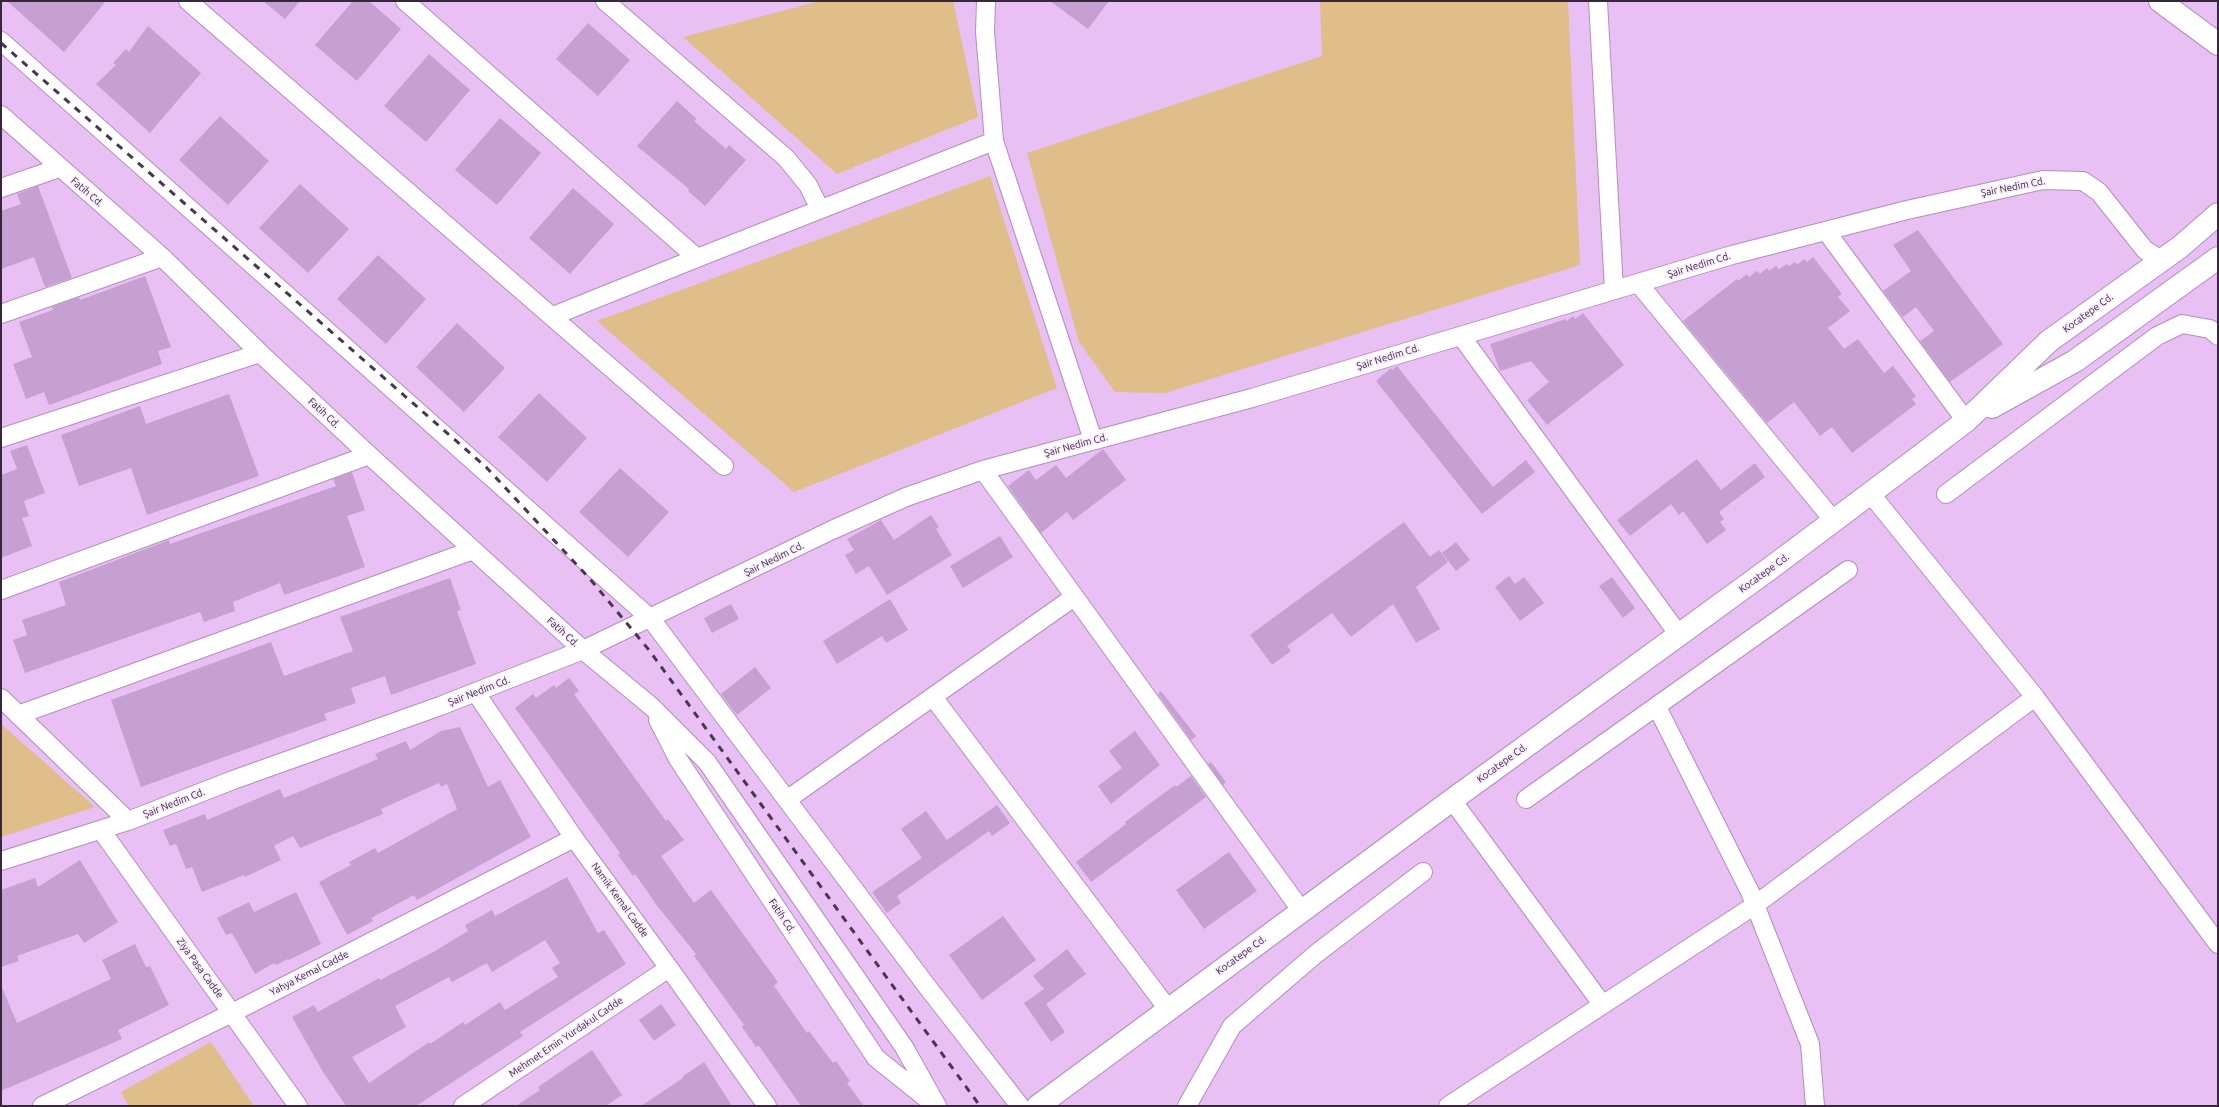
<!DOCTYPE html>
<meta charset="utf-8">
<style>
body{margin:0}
#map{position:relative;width:2219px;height:1107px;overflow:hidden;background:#e8c0f3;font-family:Ubuntu,sans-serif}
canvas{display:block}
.frame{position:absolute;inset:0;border:2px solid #36273b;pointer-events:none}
</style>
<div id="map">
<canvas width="2219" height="1107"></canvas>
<div class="frame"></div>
</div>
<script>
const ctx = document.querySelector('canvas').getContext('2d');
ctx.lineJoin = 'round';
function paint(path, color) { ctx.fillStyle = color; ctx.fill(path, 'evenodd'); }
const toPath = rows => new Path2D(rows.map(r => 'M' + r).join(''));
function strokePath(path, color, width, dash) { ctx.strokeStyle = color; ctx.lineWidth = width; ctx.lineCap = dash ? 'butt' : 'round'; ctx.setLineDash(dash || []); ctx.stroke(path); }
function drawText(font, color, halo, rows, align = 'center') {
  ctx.font = font + ' Ubuntu,sans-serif'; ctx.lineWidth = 3.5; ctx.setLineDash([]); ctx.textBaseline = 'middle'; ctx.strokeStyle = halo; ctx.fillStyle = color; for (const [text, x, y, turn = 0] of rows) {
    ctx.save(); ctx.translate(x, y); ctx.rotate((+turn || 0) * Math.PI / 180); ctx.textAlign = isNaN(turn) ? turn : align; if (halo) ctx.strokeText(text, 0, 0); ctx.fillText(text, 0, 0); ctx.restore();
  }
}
paint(toPath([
 [820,1,953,1,978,117,837,174,683,37],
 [1320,1,1568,1,1580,265,1165,393,1115,392,1079,342,1027,153,1322,56],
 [990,176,1057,388,794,492,597,321],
 [1,724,95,807,1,837],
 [211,1042,254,1106,129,1106,121,1092]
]), '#dfbe8a');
paint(toPath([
 [7,1,106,1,64,52],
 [263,1,300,1,285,19],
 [353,1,369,1,401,29,357,81,315,45],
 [1050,1,1109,1,1088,29],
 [588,23,630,60,598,96,556,59],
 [148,26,201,73,150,133,96,84,116,65,113,63,126,49,129,52],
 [429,54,470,90,426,142,384,106],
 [677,101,697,119,694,121,726,149,729,145,746,160,705,206,688,191,689,189,637,146],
 [220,116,269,161,228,205,179,160],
 [500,118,541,153,497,205,455,170],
 [300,184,349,229,308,273,259,228],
 [38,186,72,278,45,287,34,257,1,269,1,211,21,204,17,194],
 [573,188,614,224,570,274,529,238],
 [1918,230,2003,344,1950,382,1920,341,1934,331,1916,307,1903,317,1883,291,1911,271,1893,245],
 [378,255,426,299,386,344,337,299],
 [1813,257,1842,294,1838,297,1850,311,1828,328,1844,349,1858,339,1884,373,1893,366,1916,396,1912,399,1916,404,1852,453,1832,427,1820,436,1794,402,1767,423,1683,321,1737,279,1738,281,1747,274,1749,277,1757,271,1760,274,1767,268,1769,271,1776,266,1779,269,1787,264,1789,266,1795,262,1797,265,1804,259,1807,262],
 [145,276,171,347,158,351,162,364,49,405,44,392,26,399,13,364,32,357,19,322,53,310,52,307,79,297,80,300],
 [1583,313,1624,365,1547,425,1527,400,1549,382,1531,361,1500,371,1490,344,1566,319,1567,321,1573,316,1575,319],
 [457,323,505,368,464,412,416,367],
 [1397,366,1493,487,1526,460,1535,472,1482,514,1376,381,1391,368,1392,370],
 [539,393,587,438,547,482,498,437],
 [229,394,259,476,147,515,131,468,79,486,61,435,140,406,146,424],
 [27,445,45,493,24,501,29,516,22,518,32,546,1,558,1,475,17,469,10,451],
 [1103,449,1126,480,1073,520,1067,512,1041,533,1008,486,1029,470,1036,480,1056,465,1066,478],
 [1697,459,1721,490,1755,463,1765,477,1719,512,1724,519,1720,522,1726,530,1707,544,1683,511,1679,515,1671,504,1630,536,1617,520],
 [620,468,669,512,628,557,579,512],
 [352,472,365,510,347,516,365,567,284,595,280,583,233,602,235,611,204,622,200,612,25,673,13,640,27,635,22,620,66,605,59,582,169,540,170,544,336,486,333,479],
 [931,515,939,527,936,529,952,555,887,595,869,566,856,574,845,555,854,550,847,539,881,520,894,540],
 [1404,522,1430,557,1439,550,1448,562,1416,587,1440,629,1416,643,1393,604,1351,637,1332,613,1287,646,1291,651,1272,665,1250,635],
 [1000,536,1013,557,963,588,950,566],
 [1456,542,1470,560,1456,571,1442,553],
 [1509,576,1515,584,1524,577,1544,603,1520,621,1495,587],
 [1612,577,1635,608,1623,618,1599,586],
 [450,578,461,610,457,611,476,664,391,695,385,676,351,688,356,703,324,714,327,720,141,787,111,700,271,642,284,676,353,651,340,617],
 [890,599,908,630,886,643,882,636,837,664,823,641],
 [731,604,739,619,712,633,704,618],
 [755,667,771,688,737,715,721,694],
 [569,678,579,691,574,694,666,821,668,819,684,840,661,856,694,903,711,890,778,982,774,986,807,1033,809,1031,833,1063,836,1061,850,1081,847,1083,864,1106,801,1106,759,1046,756,1047,742,1027,744,1025,694,956,696,954,658,907,635,874,633,876,618,855,620,853,515,708,533,694,536,698,554,685,556,688],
 [1161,691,1196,736,1191,740,1158,694],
 [460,727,488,787,500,780,531,837,417,900,414,895,371,918,373,921,347,935,319,882,351,865,349,862,375,848,378,853,457,809,447,784,441,787,439,783,381,809,383,814,300,848,293,836,274,846,281,860,245,877,244,875,202,892,192,867,186,869,176,844,170,846,163,830,205,814,207,820,280,789,284,798,378,759,375,754,406,741,410,750,441,731],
 [1135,731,1160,765,1111,804,1098,786,1122,768,1109,751],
 [1211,762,1226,782,1223,785,1208,764],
 [1191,776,1206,797,1091,882,1076,862,1126,824,1125,822,1175,785,1176,787],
 [997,805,1010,823,992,836,989,831,897,896,901,903,887,913,872,892,922,858,901,829,926,811,947,840],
 [1229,852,1257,891,1204,929,1176,890],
 [80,860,118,922,84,943,78,934,17,956,19,961,1,967,1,890,35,878,38,887],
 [567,877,598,933,604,930,626,964,520,1032,523,1036,416,1106,346,1106,323,1072,292,1017,314,1005,318,1012,379,978,380,980,435,951,468,931,465,925,492,910,495,916],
 [545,940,560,963,552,968,558,977,505,1010,500,1002,465,1025,463,1022,430,1044,429,1042,369,1083,352,1057,406,1027,395,1006,449,977,452,982,487,963,492,972],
 [296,892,321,944,289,960,288,959,276,965,274,963,255,974,232,933,226,935,217,918,249,902,254,912],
 [1003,916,1036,960,982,1000,949,955],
 [135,944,146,967,150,966,169,1005,118,1030,122,1039,1,1091,1,985,17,1023,111,979,102,960],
 [1067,949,1086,974,1046,1004,1065,1032,1051,1042,1024,1003,1044,989,1033,976],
 [661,1004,676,1025,654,1041,639,1020],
 [592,1050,622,1095,606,1106,516,1106,540,1090,538,1087],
 [704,1062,732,1106,641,1106,683,1078,682,1077]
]), '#c7a0d2');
const minor = toPath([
 [188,1,724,466],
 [405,1,697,258,553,316],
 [605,1,786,158,808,185,820,209],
 [1598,1,1614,290],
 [1,41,651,619,929,989,1020,1106],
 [1,115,162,257,260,353,369,455,583,650,652,707,707,762,904,1047,937,1106],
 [994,141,1093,440],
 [1,188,59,168],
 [1826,231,1966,421],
 [697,258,994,141,985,32,986,1],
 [1638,283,1834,521],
 [1,314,162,257],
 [1461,336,1679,635],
 [1,438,260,353],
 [983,470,1301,910],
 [1870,493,2035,697,2218,944],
 [1946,494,2157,336,2182,324,2210,329,2218,336],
 [1,590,369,455],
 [476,693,574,838,669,968,767,1106],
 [933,697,1168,1009],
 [1,698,128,821],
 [1657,707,1750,892,1810,1044,1815,1106],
 [18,715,473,550],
 [658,720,678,759,876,1058,931,1102],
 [788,799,1074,597],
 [1526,799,1848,570],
 [1452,800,1602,1004],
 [101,830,298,1106],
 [1,861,128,821,233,780,440,706,583,650,832,530,906,497,983,470,1252,398,1732,255,1907,210,2043,180,2083,181,2099,192,2145,250,2161,260],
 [42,1106,232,1013,574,838],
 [463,1106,669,968],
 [1187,1106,1232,1026,1317,953,1423,872],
 [1448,1106,1755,905,2035,697]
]);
const major = toPath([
 [2160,1,2218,44],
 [1992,407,2075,361,2218,258],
 [1038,1106,1452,800,1772,567,1916,459,1966,421,2049,341,2180,247,2218,214]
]);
strokePath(minor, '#b48dbe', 20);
strokePath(major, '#b48dbe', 24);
strokePath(minor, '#fff', 18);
strokePath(major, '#fff', 22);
strokePath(toPath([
 [1,43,486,467,590,579,649,650,980,1106]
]), '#48374e', 3, [7, 7]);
drawText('10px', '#36273b', '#f9ecfc', [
 ["Şair Nedim Cd.",2013,187,-11],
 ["Fatih Cd.",87,192,41],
 ["Şair Nedim Cd.",1699,265,-17],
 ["Kocatepe Cd.",2088,313,-36],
 ["Şair Nedim Cd.",1388,357,-17],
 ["Fatih Cd.",324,413,43],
 ["Şair Nedim Cd.",1076,445,-15],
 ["Şair Nedim Cd.",774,559,-26],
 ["Kocatepe Cd.",1764,573,-36],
 ["Fatih Cd.",563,632,42],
 ["Şair Nedim Cd.",479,691,-21],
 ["Kocatepe Cd.",1502,763,-36],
 ["Şair Nedim Cd.",174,803,-21],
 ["Namik Kemal Cadde",620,900,54],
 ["Fatih Cd.",782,916,56],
 ["Kocatepe Cd.",1241,955,-36],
 ["Ziya Pasa Cadde",200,968,54],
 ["Yahya Kemal Cadde",309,973,-27],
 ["Mehmet Emin Yurdakul Cadde",566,1037,-34]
]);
</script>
